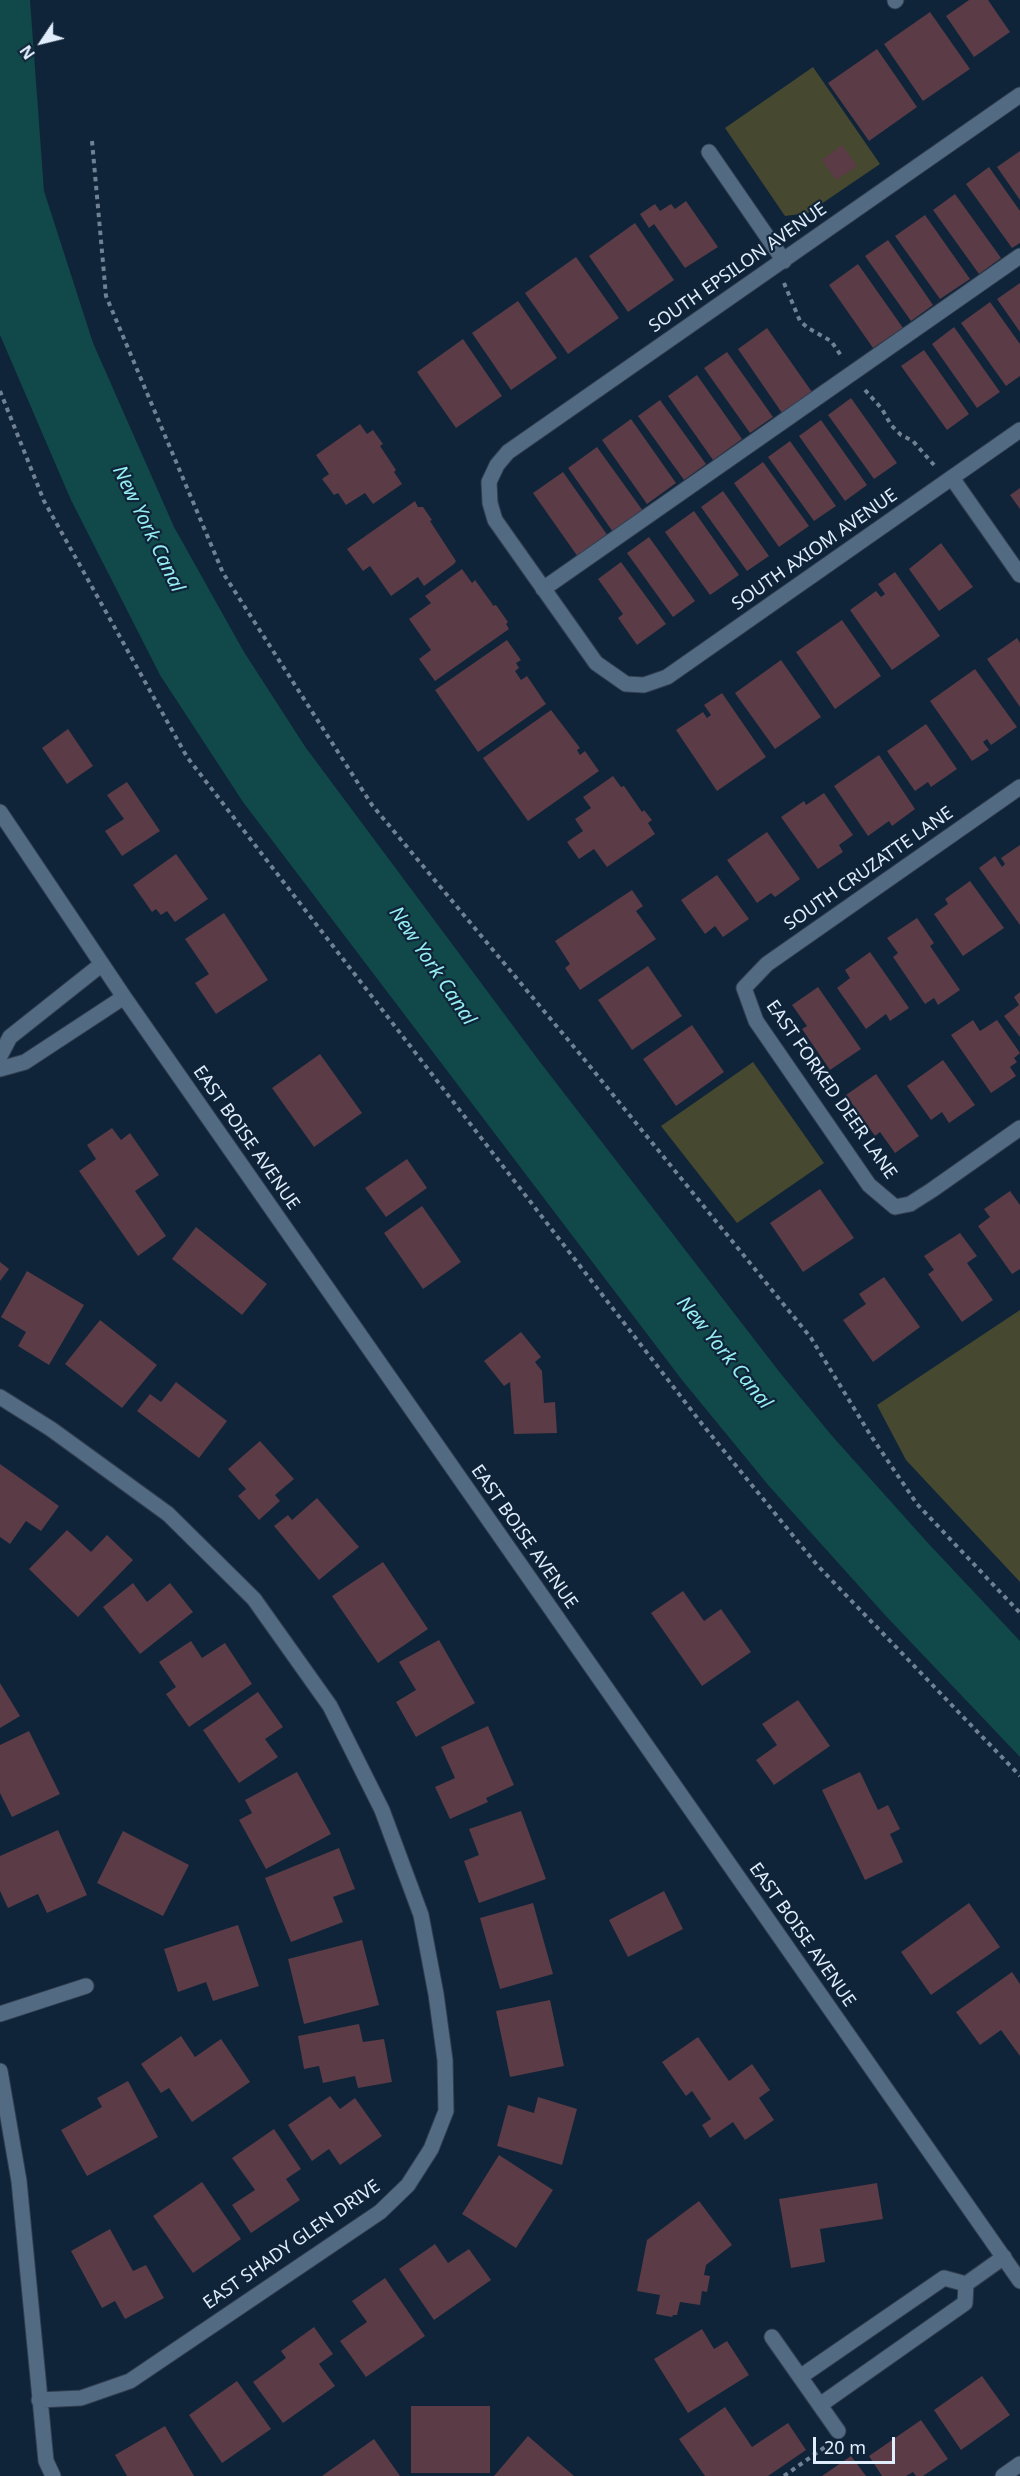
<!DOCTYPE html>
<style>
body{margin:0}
#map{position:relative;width:1020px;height:2476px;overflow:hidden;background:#0f2438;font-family:"Noto Sans",sans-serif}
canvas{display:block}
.north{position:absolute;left:12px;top:12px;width:60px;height:60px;-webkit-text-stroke:4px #0f2438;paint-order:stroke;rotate:235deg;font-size:16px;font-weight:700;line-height:24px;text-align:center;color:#e0edfc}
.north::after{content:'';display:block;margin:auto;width:21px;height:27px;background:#e0edfc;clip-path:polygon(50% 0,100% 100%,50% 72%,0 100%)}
.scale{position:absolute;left:813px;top:2437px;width:82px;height:27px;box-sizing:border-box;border:3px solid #e0edfc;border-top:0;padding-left:8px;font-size:18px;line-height:21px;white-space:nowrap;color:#e0edfc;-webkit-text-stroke:4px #0f2438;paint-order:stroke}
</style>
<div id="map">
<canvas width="1020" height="2476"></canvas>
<div class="north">N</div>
<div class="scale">20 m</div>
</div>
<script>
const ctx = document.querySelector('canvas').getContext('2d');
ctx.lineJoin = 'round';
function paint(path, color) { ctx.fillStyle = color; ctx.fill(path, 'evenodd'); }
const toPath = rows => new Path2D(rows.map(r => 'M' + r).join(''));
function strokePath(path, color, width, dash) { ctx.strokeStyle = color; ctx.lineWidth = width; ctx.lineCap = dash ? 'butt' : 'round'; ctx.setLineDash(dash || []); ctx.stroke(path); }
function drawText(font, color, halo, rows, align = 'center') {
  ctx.font = font + ' "Noto Sans",sans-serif'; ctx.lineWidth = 4.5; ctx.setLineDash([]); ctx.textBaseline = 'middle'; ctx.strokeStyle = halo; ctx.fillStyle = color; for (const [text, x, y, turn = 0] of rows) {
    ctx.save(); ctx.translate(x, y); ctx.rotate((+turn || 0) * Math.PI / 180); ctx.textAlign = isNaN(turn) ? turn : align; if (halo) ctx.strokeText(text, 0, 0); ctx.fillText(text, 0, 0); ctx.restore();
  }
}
paint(toPath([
 [813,67,880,164,808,213,785,216,725,128],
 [753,1062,824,1163,737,1223,661,1126],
 [1020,1310,1020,1582,906,1460,877,1405]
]), '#46482f');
paint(toPath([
 [0,0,30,0,44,191,93,343,174,527,244,652,306,748,540,1062,781,1374,833,1437,927,1542,1020,1641,1020,1757,885,1615,769,1486,682,1380,243,802,160,675,71,500,0,335]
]), '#11484a');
paint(toPath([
 [969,0,988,0,1010,32,974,57,946,16],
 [930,12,970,69,923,101,884,44],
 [877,49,917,107,869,141,828,83],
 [842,145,857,166,836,180,822,160],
 [1020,151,1020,200,997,167],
 [989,167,1020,211,1020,243,1012,248,966,184],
 [955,194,1001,258,979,274,933,210],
 [686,201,718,247,685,268,654,224,649,228,640,214,655,204,660,211,671,204,675,209],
 [925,215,970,279,940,299,895,236],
 [635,223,674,280,628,312,589,256],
 [888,240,933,305,911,321,865,256],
 [576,257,619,318,568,354,525,293],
 [858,264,903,328,873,348,829,285],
 [1020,283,1020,332,997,299],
 [518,301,557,358,511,390,472,333],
 [990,302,1020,344,1020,376,1006,386,961,323],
 [954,327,1000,392,977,408,932,344],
 [767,328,812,392,782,413,738,349],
 [463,339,502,396,456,428,417,372],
 [924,350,969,414,947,430,901,366],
 [727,352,773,417,750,433,704,368],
 [697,375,742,439,713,460,668,396],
 [851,398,897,463,874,479,828,415],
 [660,400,706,464,684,480,638,416],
 [631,419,676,483,647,504,602,440],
 [821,420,867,485,845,501,799,436],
 [360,424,367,434,373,430,383,444,380,446,396,470,394,472,402,484,373,504,365,493,346,505,338,493,334,495,322,479,329,474,316,455],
 [790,441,836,506,814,521,768,457],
 [597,447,643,511,613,532,568,468],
 [763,462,809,526,779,547,734,483],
 [563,472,608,536,578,557,533,493],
 [1020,488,1020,509,1010,495],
 [723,491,769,556,747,571,701,507],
 [415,501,418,507,423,507,432,520,430,521,456,561,454,564,424,586,418,577,391,596,370,566,363,571,347,549],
 [694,511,739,575,710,595,665,532],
 [649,537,695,601,673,617,627,553],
 [941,543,973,587,939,611,909,569],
 [621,562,666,624,637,645,618,618,623,614,598,579],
 [462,569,472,583,475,580,493,605,491,606,496,605,508,622,506,624,509,629,435,681,419,659,431,650,409,619,431,603,425,596],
 [895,572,940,636,892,670,850,610,876,591,881,597,885,594,878,584],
 [842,620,881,676,835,709,796,652],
 [1017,638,1020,643,1020,707,987,659],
 [507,640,521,660,516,663,519,668,515,671,521,680,527,676,546,704,478,752,435,690],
 [781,660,821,717,775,749,735,693],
 [975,669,1017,727,991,745,987,739,983,742,989,750,972,761,930,701],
 [722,693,766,757,717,791,676,730,703,712,707,718,711,715,704,705],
 [551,710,580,748,577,750,580,755,585,751,599,771,528,821,483,758],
 [926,724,957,769,931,787,928,782,915,791,887,751],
 [68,729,93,766,67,784,42,748],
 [879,755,915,809,892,826,889,821,868,836,834,786],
 [613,776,621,787,624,786,642,812,644,810,652,820,648,823,655,834,607,867,594,849,579,859,567,842,583,831,575,819,591,808,583,797],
 [127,782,160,831,122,856,105,831,124,819,107,795],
 [824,793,853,835,839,845,843,852,818,869,781,817,804,801,806,805],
 [767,832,800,879,775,897,771,893,757,903,727,860],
 [1020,845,1020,925,979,868,995,856,1002,867,1005,864,1001,858],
 [176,854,208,899,175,922,167,911,161,915,156,909,152,912,133,885],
 [717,875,749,919,723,937,715,926,705,934,681,900],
 [970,881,1004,928,963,956,934,914,948,904,945,899],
 [632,890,643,906,636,911,656,939,580,990,565,968,570,964,555,941],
 [224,913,268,980,216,1014,195,983,209,974,185,939],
 [917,918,934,943,930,946,960,990,938,1005,934,998,925,1004,893,957,898,953,887,938],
 [870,952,909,1008,890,1021,886,1014,866,1029,837,988,850,978,845,970],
 [648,966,682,1016,632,1050,598,1000],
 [818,987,861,1049,830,1070,802,1029,807,1026,792,1005],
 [1020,992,1020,1037,1004,1016,1019,1005,1014,997],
 [973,1020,980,1031,997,1020,1020,1053,1014,1058,1017,1062,1010,1067,1016,1076,991,1093,951,1035],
 [692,1025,724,1072,676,1106,643,1059],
 [320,1054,362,1113,314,1147,272,1088],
 [943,1060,975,1105,949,1123,942,1112,931,1120,907,1086],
 [876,1074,919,1136,895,1153,880,1132,875,1136,846,1095],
 [112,1128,121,1140,130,1133,159,1175,135,1191,166,1236,138,1256,79,1171,96,1159,87,1145],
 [407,1159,427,1188,386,1217,365,1188],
 [820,1189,854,1238,803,1272,770,1223],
 [1010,1191,1020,1205,1020,1269,1012,1274,978,1226,990,1217,984,1209],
 [422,1206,461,1262,423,1289,384,1233],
 [196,1227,267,1284,242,1315,172,1259],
 [960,1233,977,1256,967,1263,993,1300,962,1322,928,1274,934,1270,924,1256],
 [0,1262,9,1269,0,1281],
 [27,1271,84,1305,49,1365,18,1346,26,1332,1,1317],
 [884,1277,920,1327,873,1362,843,1320,866,1304,859,1294],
 [100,1320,157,1365,122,1408,65,1364],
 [521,1332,541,1357,535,1362,542,1371,544,1403,555,1402,557,1433,514,1434,510,1382,504,1386,484,1361],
 [176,1382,227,1421,199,1458,137,1411,150,1394,161,1402],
 [260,1441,294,1479,275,1495,280,1501,259,1520,238,1496,246,1489,228,1469],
 [0,1464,59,1506,41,1531,26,1521,10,1544,0,1537],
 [317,1498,359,1547,319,1580,274,1526,288,1515,292,1520],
 [67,1530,91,1552,107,1535,133,1560,78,1617,29,1569],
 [383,1562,428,1629,378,1663,332,1596],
 [133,1583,147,1602,170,1583,193,1612,140,1654,103,1607],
 [683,1591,704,1621,721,1609,751,1652,702,1686,651,1613],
 [439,1640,475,1703,416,1737,396,1702,416,1690,399,1662],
 [191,1641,202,1658,225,1643,252,1684,189,1727,166,1694,176,1687,159,1662],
 [0,1683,20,1716,0,1728],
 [258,1692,283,1727,265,1739,278,1757,239,1783,203,1730],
 [798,1700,830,1746,774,1785,756,1760,777,1745,762,1724],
 [488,1726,514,1785,486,1798,488,1802,450,1819,435,1787,455,1778,441,1747],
 [29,1731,60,1794,12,1817,0,1793,0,1745],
 [297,1772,331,1834,266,1869,239,1820,252,1813,245,1800],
 [860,1772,878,1810,888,1805,900,1829,890,1834,903,1862,865,1880,822,1790],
 [521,1811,546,1879,479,1903,464,1861,479,1855,469,1829],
 [58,1830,87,1895,47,1913,38,1894,8,1908,0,1891,0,1856],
 [123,1831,189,1865,163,1916,97,1883],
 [339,1848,355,1889,333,1897,343,1922,291,1942,265,1878],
 [664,1891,683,1929,628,1957,609,1920],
 [533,1903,553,1974,500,1989,480,1918],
 [969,1903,1000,1947,931,1995,901,1952],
 [238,1925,259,1986,213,2001,206,1982,178,1992,164,1949],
 [362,1940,379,2005,304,2024,288,1959],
 [1012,1972,1020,1984,1020,2056,1001,2030,980,2045,956,2012],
 [550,2000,564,2066,510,2077,496,2011],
 [359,2024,363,2042,384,2039,392,2082,358,2088,355,2076,323,2083,319,2066,304,2069,298,2036],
 [181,2036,195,2057,221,2039,250,2082,192,2122,169,2088,161,2093,141,2064],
 [698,2037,729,2081,752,2064,770,2090,759,2098,774,2120,745,2140,733,2122,710,2138,702,2125,711,2119,692,2091,686,2096,662,2062],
 [128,2081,158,2137,87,2176,61,2130,102,2107,97,2098],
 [330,2096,340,2109,355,2098,382,2136,340,2165,329,2149,312,2161,288,2125],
 [538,2097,577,2109,562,2165,497,2146,508,2105,534,2113],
 [274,2129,301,2169,286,2179,300,2200,251,2233,232,2205,255,2190,232,2158],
 [499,2155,553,2190,516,2248,462,2214],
 [202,2182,241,2239,193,2273,153,2216],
 [877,2183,883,2219,820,2229,825,2262,791,2268,779,2199],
 [699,2201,732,2245,706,2265,704,2275,710,2276,707,2292,702,2291,700,2305,680,2302,677,2315,673,2315,672,2317,656,2314,660,2295,637,2291,647,2240],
 [110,2229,133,2271,146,2265,164,2298,125,2319,115,2301,102,2308,71,2251],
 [435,2244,448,2263,469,2249,491,2280,434,2320,399,2269],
 [385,2278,425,2336,366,2377,340,2341,367,2322,352,2301],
 [314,2327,333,2354,319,2364,335,2386,283,2423,253,2382,286,2358,281,2351],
 [702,2329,714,2349,727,2341,749,2375,688,2413,654,2359],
 [982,2376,1010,2415,961,2450,934,2410],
 [237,2381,271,2429,222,2463,189,2415],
 [411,2406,490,2406,490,2473,411,2473],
 [725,2407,752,2447,788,2423,806,2450,768,2476,705,2476,679,2439],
 [921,2420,948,2459,923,2476,916,2476,913,2472,906,2476,882,2476,869,2456],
 [165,2426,194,2476,127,2476,115,2455],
 [528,2436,574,2476,494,2476],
 [374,2439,400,2476,322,2476],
 [851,2456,866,2476,822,2476]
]), '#5a3b46');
const minor = toPath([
 [895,1,896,0],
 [1020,95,508,452,497,465,489,482,490,503,495,520,596,663,626,684,644,685,667,677,1020,430],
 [709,152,784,261],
 [952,478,1020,575],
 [543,589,1020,256],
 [1020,787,767,964,744,988,756,1021,869,1185,895,1207,910,1204,932,1190,1020,1128],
 [0,812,124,997,1020,2281],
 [0,1056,10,1037,102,964],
 [0,1069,25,1062,124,997],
 [0,1397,51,1429,168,1514,254,1599,330,1706,382,1810,421,1915,436,1994,445,2060,446,2111,431,2149,408,2185,380,2212,130,2381,81,2398,39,2400],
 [0,2014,86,1986],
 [0,2071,19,2181,46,2461,53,2476],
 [966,2284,1004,2257],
 [772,2337,838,2431],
 [800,2377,944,2278,966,2284,965,2303,820,2405],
 [1003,2476,1020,2464]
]);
strokePath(minor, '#313e50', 17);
strokePath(toPath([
 [92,141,106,296,223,573,372,805,579,1053,811,1338,871,1436,917,1504,1020,1613],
 [784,283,800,321,808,328,831,341,842,357],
 [865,390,882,409,891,425,901,435,913,441,934,465],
 [0,391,44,501,187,757,702,1424,817,1565,1020,1776],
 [784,2476,825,2447]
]), '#708193', 4, [4.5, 4.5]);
strokePath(minor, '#536a83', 15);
drawText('18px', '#e0edfc', '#0f2438', [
 ["SOUTH EPSILON AVENUE",738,268,-35],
 ["SOUTH AXIOM AVENUE",815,550,-35],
 ["SOUTH CRUZATTE LANE",869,869,-35],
 ["EAST FORKED DEER LANE",831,1090,55],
 ["EAST BOISE AVENUE",246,1138,55],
 ["EAST BOISE AVENUE",524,1537,55],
 ["EAST BOISE AVENUE",802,1935,55],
 ["EAST SHADY GLEN DRIVE",292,2245,-35]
]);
drawText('italic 20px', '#96eef2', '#0f2438', [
 ["New York Canal",148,529,64],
 ["New York Canal",432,966,56],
 ["New York Canal",724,1353,51]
]);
</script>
